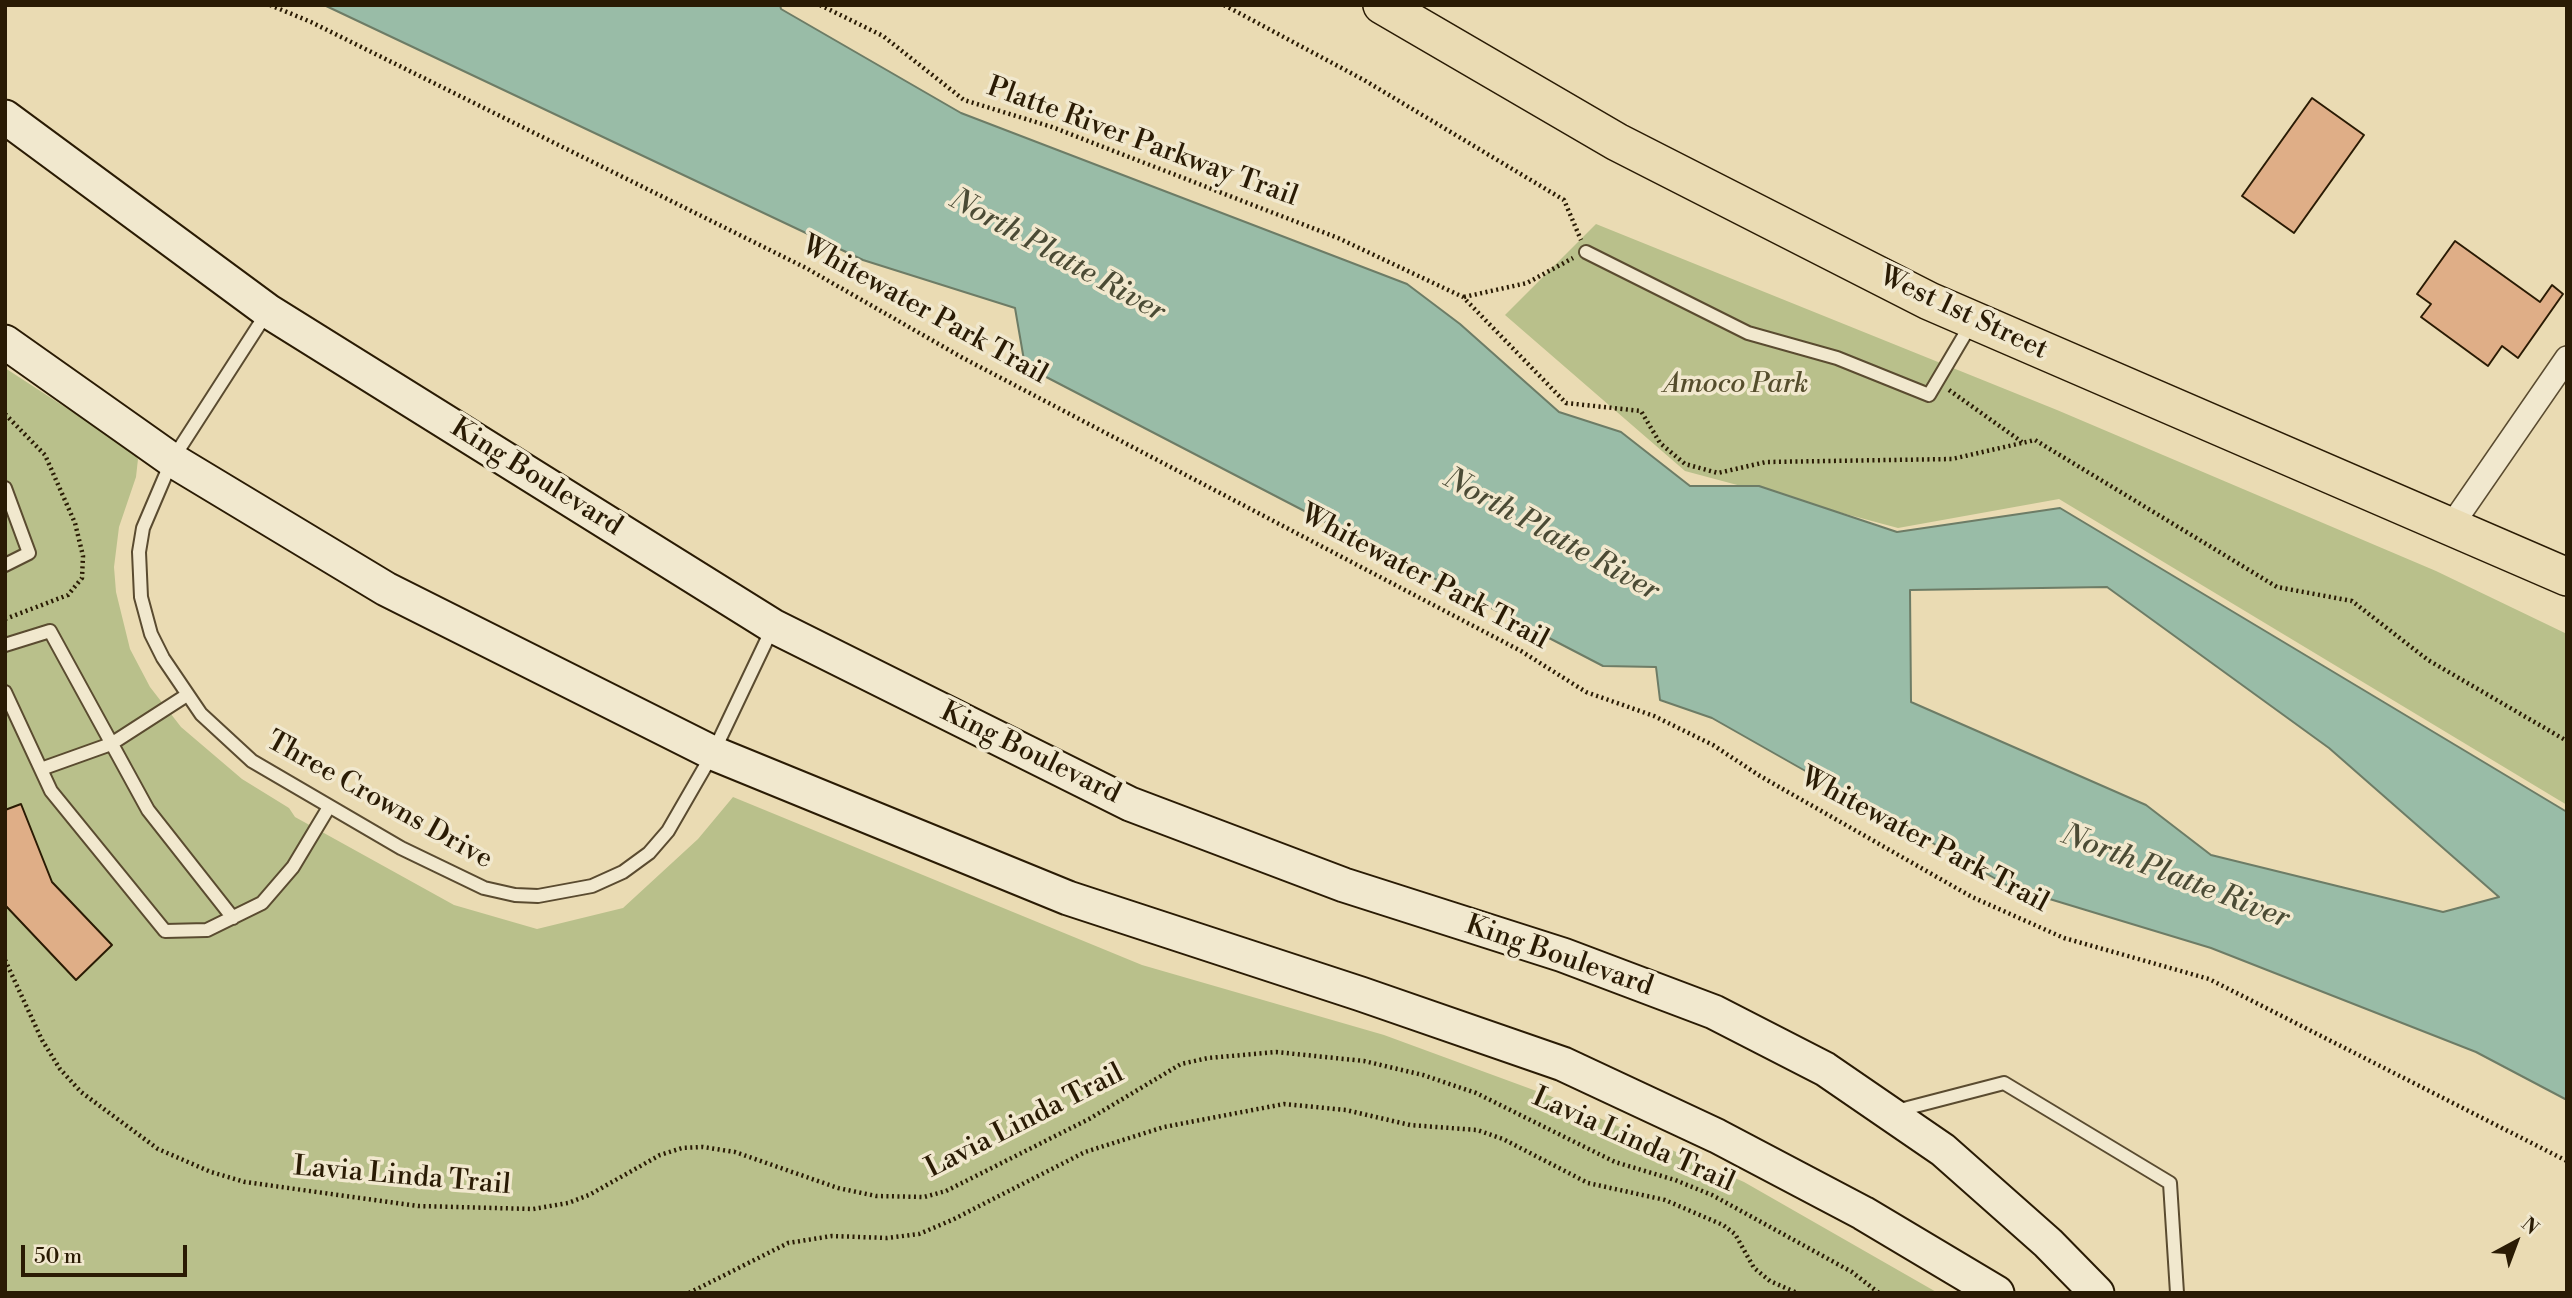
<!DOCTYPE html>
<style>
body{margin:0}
#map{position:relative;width:2572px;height:1298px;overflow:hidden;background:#eadbb3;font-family:"Libre Bodoni",serif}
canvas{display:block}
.frame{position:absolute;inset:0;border:7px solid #2a1b04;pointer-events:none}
.north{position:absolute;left:2481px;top:1207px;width:70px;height:70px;-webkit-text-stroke:5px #f1e8ce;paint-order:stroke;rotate:41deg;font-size:19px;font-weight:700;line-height:28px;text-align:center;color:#2a1b04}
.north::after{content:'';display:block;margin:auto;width:24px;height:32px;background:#2a1b04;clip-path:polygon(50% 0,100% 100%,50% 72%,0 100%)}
.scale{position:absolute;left:21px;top:1245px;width:166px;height:32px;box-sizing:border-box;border:4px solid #2a1b04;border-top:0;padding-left:9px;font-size:21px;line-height:24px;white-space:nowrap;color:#2a1b04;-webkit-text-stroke:5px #f1e8ce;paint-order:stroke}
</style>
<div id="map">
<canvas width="2572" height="1298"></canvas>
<div class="frame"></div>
<div class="north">N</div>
<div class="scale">50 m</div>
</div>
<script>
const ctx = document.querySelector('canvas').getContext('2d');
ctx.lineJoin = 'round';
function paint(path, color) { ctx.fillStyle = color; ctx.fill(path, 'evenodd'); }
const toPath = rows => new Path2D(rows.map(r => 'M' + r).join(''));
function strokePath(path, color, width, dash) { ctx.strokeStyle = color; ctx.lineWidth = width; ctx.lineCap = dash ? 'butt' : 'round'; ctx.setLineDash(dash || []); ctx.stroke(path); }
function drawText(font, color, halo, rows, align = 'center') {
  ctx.font = font + ' "Libre Bodoni",serif'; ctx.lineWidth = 7; ctx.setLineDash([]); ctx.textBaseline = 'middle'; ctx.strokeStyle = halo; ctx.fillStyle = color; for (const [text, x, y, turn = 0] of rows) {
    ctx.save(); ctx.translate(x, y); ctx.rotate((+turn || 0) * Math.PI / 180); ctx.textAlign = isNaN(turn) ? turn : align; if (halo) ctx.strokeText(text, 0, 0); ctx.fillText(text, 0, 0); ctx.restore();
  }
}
paint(toPath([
 [1596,224,2057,410,2436,571,2567,634,2567,805,2059,499,1898,528,1685,471,1505,315],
 [5,368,131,450,138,459,136,477,119,527,114,567,116,592,130,649,150,687,181,727,242,779,289,808,295,817,454,905,537,929,623,908,698,839,733,797,1142,965,1384,1035,1550,1096,1744,1182,1938,1293,5,1293]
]), '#b9c08b');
const water = toPath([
 [324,5,780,5,781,9,961,113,1407,284,1460,324,1559,412,1621,432,1690,486,1759,486,1897,532,2060,508,2567,812,2567,1100,2476,1052,2211,948,2010,887,1712,718,1660,700,1656,667,1603,666,1025,366,1015,308,863,260,324,5],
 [2107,587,2329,748,2499,897,2443,912,2211,855,2146,805,1911,702,1910,590,2107,587]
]);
paint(water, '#99bca7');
strokePath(water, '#6d7c66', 2);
const building = toPath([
 [2312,98,2364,135,2294,233,2242,196,2312,98],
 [2455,241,2540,302,2552,285,2563,294,2518,358,2502,346,2488,366,2421,317,2431,304,2417,294,2455,241],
 [21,804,52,882,112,945,76,980,5,905,5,810,21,804]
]);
paint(building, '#dfae87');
strokePath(building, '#2a1b04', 2);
const lane = toPath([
 [1586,252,1748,333,1837,358,1929,395,1971,324],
 [268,311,172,460,143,528,139,552,141,597,151,634,163,658,201,714,252,761,401,848,484,888,515,895,538,896,592,886,623,872,649,853,668,831,713,753,772,629],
 [5,488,29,553,5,565],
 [5,645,50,631,148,810,233,918],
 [5,692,51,791,165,931,207,930,262,903,293,867,329,807],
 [41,769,111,744,187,695],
 [1896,1111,2004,1083,2170,1183,2177,1293]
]);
const street = toPath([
 [2449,529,2567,358]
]);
const secondary = toPath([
 [5,117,268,311,773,626,1130,804,1344,885,1563,955,1714,1012,1825,1069,1943,1150,2048,1243,2097,1293],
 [5,342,172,460,386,589,713,753,1068,898,1361,994,1563,1064,1717,1136,1863,1213,1997,1293]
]);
const primary = toPath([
 [1382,5,1617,142,1929,301,2567,577]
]);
strokePath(lane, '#5a4b30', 16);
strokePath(street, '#5a4b30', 26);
strokePath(secondary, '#2a1b04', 37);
strokePath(primary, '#2a1b04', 40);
strokePath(toPath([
 [270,5,311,22,806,268,963,358,1521,651,1586,692,1654,716,1713,745,1760,776,1972,897,2064,938,2209,979,2567,1161],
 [820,5,883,36,964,100,1052,127,1338,238,1463,297,1566,403,1641,411,1660,443,1685,464,1718,473,1766,462,1952,459,2035,440,2277,587,2352,601,2428,660,2567,741],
 [1224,5,1364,80,1564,200,1581,240],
 [1464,297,1527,283,1573,258],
 [1949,390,2022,442],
 [5,414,45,455,75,523,83,556,82,578,68,595,5,619],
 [5,960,42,1040,60,1069,81,1092,158,1149,211,1172,245,1182,418,1206,533,1209,568,1203,589,1195,660,1155,682,1148,703,1147,735,1152,838,1188,876,1196,924,1197,946,1191,1089,1119,1181,1064,1208,1058,1276,1052,1364,1061,1423,1075,1476,1093,1615,1162,1675,1180,1712,1195,1852,1272,1879,1293],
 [689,1293,788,1243,832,1236,887,1238,919,1234,952,1220,1085,1152,1164,1127,1284,1104,1346,1110,1410,1125,1477,1130,1503,1139,1588,1183,1665,1200,1723,1225,1735,1234,1754,1268,1770,1281,1797,1293]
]), '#2a1b04', 4.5, [2, 3.5]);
strokePath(lane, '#f1e8ce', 12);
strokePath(street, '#f1e8ce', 23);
strokePath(secondary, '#f1e8ce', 33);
strokePath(primary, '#eadbb3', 37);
drawText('28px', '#2a1b04', '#f1e8ce', [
 ["Platte River Parkway Trail",1142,143,20],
 ["Whitewater Park Trail",924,311,29],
 ["West 1st Street",1963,314,25],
 ["King Boulevard",536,478,32],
 ["Whitewater Park Trail",1424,578,28],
 ["King Boulevard",1030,754,26],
 ["Three Crowns Drive",379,801,29],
 ["Whitewater Park Trail",1924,841,28],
 ["King Boulevard",1559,957,19],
 ["Lavia Linda Trail",1025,1122,-27],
 ["Lavia Linda Trail",1633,1141,24],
 ["Lavia Linda Trail",402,1177,5]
]);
drawText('italic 28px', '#554d2c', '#f1e8ce', [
 ["Amoco Park",1736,385]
]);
drawText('italic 30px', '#4b4b35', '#f1e8ce', [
 ["North Platte River",1057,257,29],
 ["North Platte River",1551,536,29],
 ["North Platte River",2175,878,21]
]);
</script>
